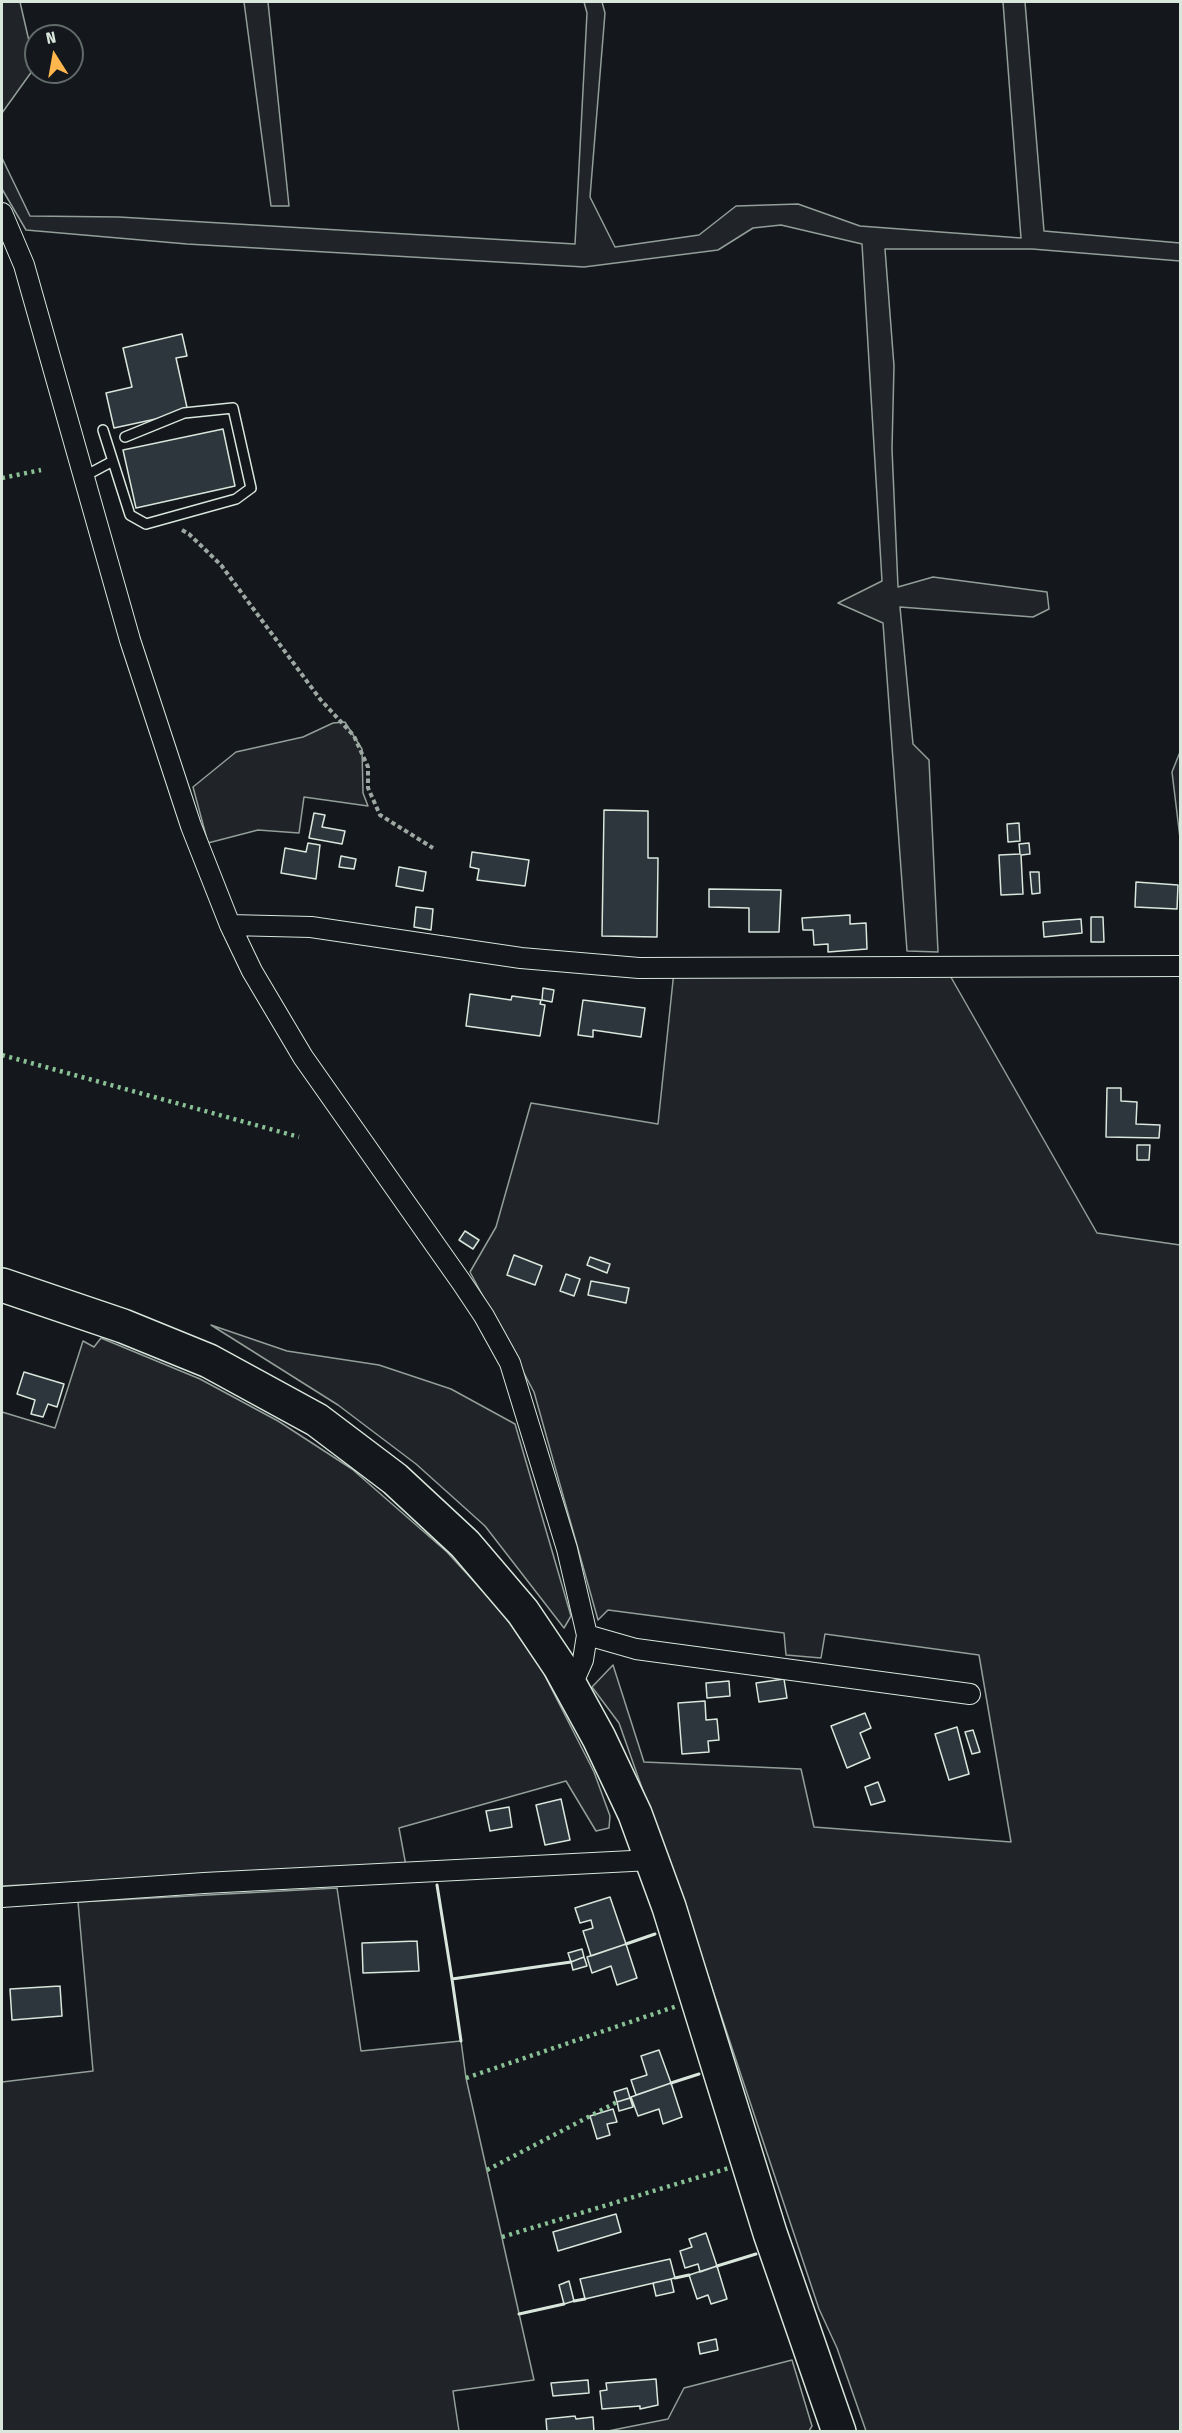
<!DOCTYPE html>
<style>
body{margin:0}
#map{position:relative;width:1182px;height:2433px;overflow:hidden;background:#14181c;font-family:"Fira Sans Condensed",sans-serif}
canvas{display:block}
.frame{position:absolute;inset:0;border:3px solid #d8e6dc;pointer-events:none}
.north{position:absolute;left:24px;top:24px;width:60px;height:60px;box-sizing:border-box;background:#14181c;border:2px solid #626a69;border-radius:50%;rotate:349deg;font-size:16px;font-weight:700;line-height:24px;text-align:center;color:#d8e6dc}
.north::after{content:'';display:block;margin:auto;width:21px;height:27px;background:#ffb74d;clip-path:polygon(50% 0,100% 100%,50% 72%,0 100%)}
</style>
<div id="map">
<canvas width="1182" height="2433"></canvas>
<div class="frame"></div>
<div class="north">N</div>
</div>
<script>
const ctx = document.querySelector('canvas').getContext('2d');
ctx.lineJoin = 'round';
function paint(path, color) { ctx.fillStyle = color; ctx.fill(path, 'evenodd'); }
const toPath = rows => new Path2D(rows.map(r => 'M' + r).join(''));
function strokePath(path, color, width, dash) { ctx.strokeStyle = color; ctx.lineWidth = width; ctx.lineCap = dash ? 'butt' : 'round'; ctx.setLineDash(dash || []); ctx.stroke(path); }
const green = toPath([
 [2,2,20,2,35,67,2,113,2,2],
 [244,2,268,2,289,206,271,206,244,2],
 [584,2,602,2,605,13,590,197,615,247,699,235,736,206,798,204,860,226,1021,238,1003,2,1025,2,1044,231,1180,243,1180,261,1032,249,885,249,894,366,892,449,898,587,933,577,1047,592,1049,609,1033,617,900,607,913,744,929,760,938,952,907,951,883,623,838,603,882,581,862,244,781,225,753,228,718,250,584,267,187,244,26,230,2,189,2,158,30,216,119,217,575,244,587,13,584,2],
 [345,722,362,749,363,793,368,806,304,797,299,833,258,830,208,843,193,787,236,752,303,737,333,723,345,722],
 [1180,752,1180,838,1172,772,1180,752],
 [674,971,948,972,1097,1233,1180,1245,1180,2431,866,2431,837,2348,819,2309,699,1949,619,1723,592,1687,613,1665,644,1762,801,1769,814,1827,1011,1842,979,1655,825,1634,821,1658,786,1655,784,1633,608,1610,598,1620,534,1392,470,1272,496,1227,531,1103,658,1124,674,971],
 [211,1325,287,1351,379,1365,451,1389,515,1424,571,1616,564,1628,485,1526,416,1464,338,1405,211,1325],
 [101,1338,200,1379,278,1421,352,1469,447,1552,502,1612,542,1670,594,1772,610,1816,609,1828,596,1831,566,1781,399,1828,406,1866,2,1886,2,1412,55,1428,83,1341,94,1347,101,1338],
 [337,1888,361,2051,461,2041,466,2078,534,2380,453,2391,459,2431,2,2431,2,2082,93,2071,78,1902,337,1888],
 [792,2360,812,2426,809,2431,608,2431,668,2419,684,2388,792,2360]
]);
paint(green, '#202428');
strokePath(green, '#939e99', 1.5);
const building = toPath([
 [182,334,187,356,176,358,188,412,114,428,106,393,132,387,123,348,182,334],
 [223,429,235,486,136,508,123,450,223,429],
 [604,810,648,811,648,858,658,858,657,937,602,936,604,810],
 [314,813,325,815,322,827,345,831,342,844,309,838,314,813],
 [1019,823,1020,841,1008,842,1007,824,1019,823],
 [308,843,320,845,316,879,281,873,285,848,306,852,308,843],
 [1029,843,1030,854,1021,855,1023,894,1001,895,999,855,1020,854,1019,844,1029,843],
 [472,852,529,860,525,886,477,880,479,869,470,867,472,852],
 [341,856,356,859,354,869,339,867,341,856],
 [399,867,426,872,423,891,396,886,399,867],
 [1030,872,1039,872,1040,893,1032,894,1030,872],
 [1136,882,1178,885,1177,909,1135,907,1136,882],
 [709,889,781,890,779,932,749,932,749,908,709,907,709,889],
 [416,907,433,909,431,930,414,927,416,907],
 [850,915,850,924,866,923,867,949,828,952,828,944,814,945,813,930,803,930,802,918,850,915],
 [1091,917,1103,917,1104,942,1091,942,1091,917],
 [1081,919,1082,933,1044,937,1043,922,1081,919],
 [543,988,554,990,552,1002,542,1000,543,988],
 [470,994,511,1000,512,996,541,1000,540,1004,545,1005,540,1036,466,1026,470,994],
 [583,1000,645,1008,641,1037,593,1030,593,1037,578,1035,583,1000],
 [1107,1088,1121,1088,1121,1101,1137,1102,1136,1124,1160,1125,1159,1138,1106,1137,1107,1088],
 [1137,1145,1150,1145,1149,1160,1137,1160,1137,1145],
 [465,1231,479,1240,473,1249,459,1240,465,1231],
 [514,1255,542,1266,535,1285,507,1275,514,1255],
 [590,1257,610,1264,607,1273,587,1265,590,1257],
 [566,1274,580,1279,574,1296,560,1291,566,1274],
 [591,1281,629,1288,626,1303,588,1295,591,1281],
 [24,1372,64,1384,57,1407,48,1404,43,1417,31,1414,35,1400,17,1394,24,1372],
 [784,1679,787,1698,759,1702,756,1683,784,1679],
 [729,1681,730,1696,707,1698,706,1683,729,1681],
 [705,1701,706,1720,717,1719,719,1740,708,1741,709,1752,682,1754,678,1703,705,1701],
 [865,1713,871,1728,860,1733,870,1758,847,1768,831,1726,865,1713],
 [957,1727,969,1774,949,1780,935,1734,957,1727],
 [973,1730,980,1752,972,1754,965,1732,973,1730],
 [878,1782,885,1801,871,1805,865,1787,878,1782],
 [561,1799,570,1840,545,1845,536,1805,561,1799],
 [509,1807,512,1827,490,1831,486,1811,509,1807],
 [610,1897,626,1944,591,1956,583,1931,593,1928,591,1920,580,1923,575,1908,610,1897],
 [417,1941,419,1971,363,1973,362,1943,417,1941],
 [626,1944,637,1978,617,1985,611,1966,592,1973,587,1957,626,1944],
 [582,1949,584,1957,571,1962,568,1953,582,1949],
 [584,1957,587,1966,573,1970,571,1962,584,1957],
 [60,1986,62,2016,12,2020,10,1989,60,1986],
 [659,2050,671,2083,636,2095,631,2080,647,2075,641,2056,659,2050],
 [671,2083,682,2117,663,2124,659,2109,638,2116,631,2097,671,2083],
 [627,2088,630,2098,617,2102,614,2092,627,2088],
 [630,2098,633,2107,619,2111,617,2102,630,2098],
 [613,2109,617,2122,607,2124,610,2135,597,2139,590,2116,613,2109],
 [616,2214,621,2232,558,2251,553,2232,616,2214],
 [706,2233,717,2266,700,2272,698,2264,685,2268,680,2251,692,2247,689,2239,706,2233],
 [670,2259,675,2278,585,2299,580,2279,670,2259],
 [717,2266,727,2299,711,2304,708,2295,697,2299,689,2275,717,2266],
 [671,2279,674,2292,656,2296,653,2283,671,2279],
 [569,2281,574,2301,564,2304,559,2285,569,2281],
 [716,2339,718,2350,700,2354,698,2343,716,2339],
 [656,2379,658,2405,640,2409,640,2406,602,2409,600,2391,607,2390,606,2383,656,2379],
 [588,2380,589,2393,553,2396,551,2383,588,2380],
 [575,2416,576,2419,593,2417,594,2432,547,2432,546,2419,575,2416]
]);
paint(building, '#2c363c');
strokePath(building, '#d8e6dc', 1.5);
const lane = toPath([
 [103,430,130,515,146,524,236,499,251,488,233,408,184,413,125,437],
 [83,477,111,462]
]);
const street = toPath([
 [2,213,24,265,130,640,191,826,230,925,311,927,521,958,639,968,1180,966],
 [230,925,252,971,303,1057,462,1283,484,1316,510,1363,567,1549,587,1635,583,1660,571,1687],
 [587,1635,636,1649,970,1694],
 [2,1897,204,1883,651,1860]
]);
const highway = toPath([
 [2,1285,123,1326,209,1361,317,1420,395,1479,465,1544,523,1612,560,1667,599,1738,635,1814,669,1907,770,2233,839,2432]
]);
strokePath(lane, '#d8e6dc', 12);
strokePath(street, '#d8e6dc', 22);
strokePath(highway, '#d8e6dc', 36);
strokePath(toPath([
 [182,530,189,534,221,565,320,699,354,736,368,767,368,788,380,815,433,848]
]), '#9da8a2', 4, [4.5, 3]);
strokePath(lane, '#14181c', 9);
strokePath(street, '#14181c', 20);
strokePath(highway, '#14181c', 33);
strokePath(toPath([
 [2,478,41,470],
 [2,1055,299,1137],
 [466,2078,677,2006],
 [487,2170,617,2102],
 [502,2237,729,2168],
 [616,2430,616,2432]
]), '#8ac095', 4.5, [3, 4.5]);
strokePath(toPath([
 [437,1885,452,1979],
 [626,1944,655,1934],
 [461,2041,452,1979,571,1962],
 [671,2083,699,2074],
 [717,2266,756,2254],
 [675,2278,689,2275],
 [574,2301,585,2299],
 [519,2314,564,2304]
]), '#d8e6dc', 3);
</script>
